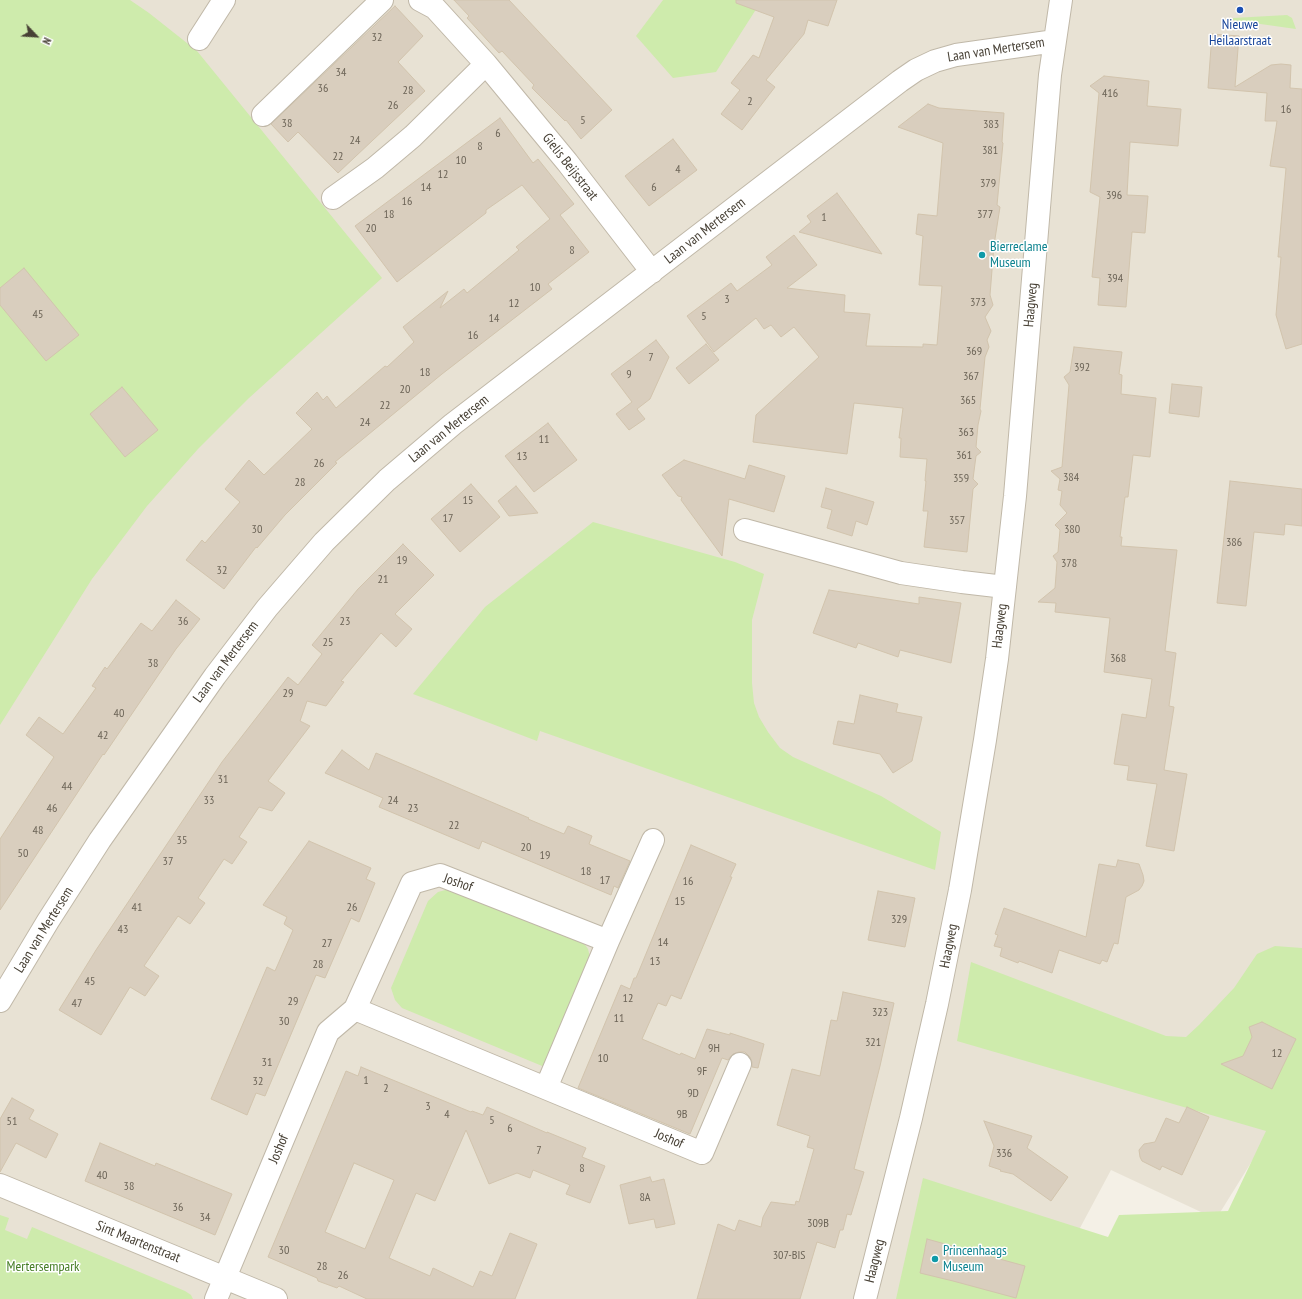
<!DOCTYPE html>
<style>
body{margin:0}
#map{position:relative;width:1302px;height:1299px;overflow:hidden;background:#f4f0e6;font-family:"PT Sans Narrow",sans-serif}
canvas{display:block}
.north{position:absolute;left:16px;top:16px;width:40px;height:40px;-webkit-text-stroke:3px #fff;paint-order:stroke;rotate:115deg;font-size:11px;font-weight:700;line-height:16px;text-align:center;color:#474035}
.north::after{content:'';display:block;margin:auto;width:14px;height:18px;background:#474035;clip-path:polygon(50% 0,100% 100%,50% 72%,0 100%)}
</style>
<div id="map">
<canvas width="1302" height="1299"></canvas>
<div class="north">N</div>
</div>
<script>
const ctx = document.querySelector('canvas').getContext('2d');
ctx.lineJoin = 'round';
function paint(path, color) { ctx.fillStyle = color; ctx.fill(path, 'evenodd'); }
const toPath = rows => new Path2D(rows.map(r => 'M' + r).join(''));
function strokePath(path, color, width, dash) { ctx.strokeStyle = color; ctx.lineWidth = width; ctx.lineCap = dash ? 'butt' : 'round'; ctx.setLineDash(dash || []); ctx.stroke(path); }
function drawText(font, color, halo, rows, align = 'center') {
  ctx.font = font + ' "PT Sans Narrow",sans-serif'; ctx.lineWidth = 3; ctx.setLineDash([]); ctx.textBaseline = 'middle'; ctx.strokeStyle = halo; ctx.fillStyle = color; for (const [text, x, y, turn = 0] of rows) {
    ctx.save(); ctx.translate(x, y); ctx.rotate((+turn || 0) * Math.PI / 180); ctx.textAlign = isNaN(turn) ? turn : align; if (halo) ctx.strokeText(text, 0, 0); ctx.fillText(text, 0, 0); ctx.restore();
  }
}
paint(toPath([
 [0,0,1302,0,1302,1114,1275,1124,1216,1219,1111,1170,1042,1299,0,1299]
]), '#e8e2d4');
paint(toPath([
 [0,0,130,0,149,13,197,51,382,278,249,398,198,449,147,506,92,579,0,725],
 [663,0,762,0,716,72,673,78,636,36],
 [1287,15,1292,18,1296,29,1232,20,1233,18],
 [593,522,735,562,764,574,752,620,752,683,754,703,759,717,768,732,780,748,793,757,881,796,941,832,935,870,540,731,537,741,413,694,485,607],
 [449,889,583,942,588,949,591,961,547,1068,402,1008,395,1000,391,988,428,901,438,892],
 [1275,946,1302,948,1302,1299,896,1299,923,1178,1108,1237,1119,1215,1228,1211,1266,1131,957,1041,971,962,1166,1036,1186,1037,1199,1025,1234,988,1257,954],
 [0,1215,9,1218,5,1230,27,1239,32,1227,185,1291,191,1295,193,1299,0,1299]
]), '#ceebac');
const building = toPath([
 [454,0,509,0,612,110,581,139,566,120,565,121,532,88,534,85,502,51,499,53,467,18,469,16,454,0],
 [736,0,837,0,828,26,808,20,804,34,766,80,775,87,742,130,721,114,740,90,731,83,753,55,759,58,774,17,736,3,736,0],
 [395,6,423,36,398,62,425,91,338,173,298,132,288,142,271,124,395,6],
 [1212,34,1239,36,1235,87,1271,65,1281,64,1291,65,1290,88,1302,89,1302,344,1286,349,1276,315,1281,257,1278,257,1286,168,1270,166,1277,121,1265,121,1267,93,1208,88,1212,34],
 [1104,76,1149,81,1147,106,1181,109,1178,146,1130,142,1127,195,1148,196,1145,233,1132,232,1126,307,1098,305,1100,278,1092,277,1100,197,1090,192,1099,93,1090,86,1104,76],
 [928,104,939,108,1004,113,1002,142,1003,143,997,205,1000,207,994,245,990,295,993,305,985,317,991,331,987,340,989,347,985,357,980,409,981,411,978,425,976,447,981,452,976,456,973,479,978,484,973,489,967,552,924,547,928,511,923,511,926,481,925,481,927,459,900,457,901,438,899,438,903,408,854,403,847,454,753,442,756,415,819,357,794,327,781,337,771,325,764,329,756,318,714,352,687,316,731,283,737,291,772,265,766,257,794,235,817,265,787,288,845,295,844,312,870,314,866,346,923,347,923,344,937,345,942,286,919,285,923,236,916,234,918,214,937,216,943,143,898,127,928,104],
 [500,118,533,163,538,159,574,204,560,215,589,252,548,284,552,289,442,374,335,462,337,463,285,515,257,548,256,547,224,589,186,560,202,540,205,543,240,502,225,489,249,460,264,475,312,429,296,413,317,392,323,400,327,396,336,408,385,366,387,367,414,342,403,327,448,291,440,308,464,289,467,293,519,250,516,247,550,219,522,185,486,210,486,213,397,282,355,226,500,118],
 [673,139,697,170,649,206,625,176,673,139],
 [837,193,882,254,799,232,811,222,807,216,837,193],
 [24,268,79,335,46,361,0,305,0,288,24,268],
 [656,340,669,357,650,399,637,409,645,419,629,430,616,414,632,402,611,374,656,340],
 [706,344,719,360,689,384,676,368,706,344],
 [1074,347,1122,352,1119,374,1122,375,1121,394,1156,398,1150,457,1133,455,1128,497,1125,497,1120,537,1122,537,1121,546,1177,550,1165,651,1176,653,1169,706,1174,707,1164,770,1187,774,1174,851,1146,846,1157,784,1127,780,1129,766,1114,764,1122,714,1146,718,1152,679,1104,672,1110,618,1055,612,1056,603,1038,602,1055,588,1057,562,1053,556,1058,552,1060,530,1055,525,1067,513,1060,505,1062,491,1058,490,1060,479,1051,471,1062,467,1069,385,1064,377,1070,372,1074,347],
 [1172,384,1202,387,1199,417,1169,413,1172,384],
 [122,387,158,430,125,457,90,414,122,387],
 [548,423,577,460,534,492,505,456,548,423],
 [684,460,745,479,749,465,785,476,774,512,729,499,722,556,681,500,682,497,678,496,662,475,684,460],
 [1230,481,1302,489,1302,526,1285,524,1284,535,1254,532,1246,606,1217,603,1230,481],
 [471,484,500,517,460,552,431,519,471,484],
 [516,486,538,513,509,516,498,501,516,486],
 [826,488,874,502,867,525,856,521,852,536,827,528,832,510,821,507,826,488],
 [403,544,434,575,395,614,412,629,396,647,381,633,341,681,344,682,326,706,307,701,300,721,310,726,268,781,285,793,272,811,259,807,239,837,247,842,232,864,224,859,198,898,205,903,190,924,178,916,144,966,159,976,145,996,130,987,101,1035,59,1010,96,950,222,762,288,677,298,685,322,654,312,645,358,589,403,544],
 [829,590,919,604,919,597,961,603,951,663,900,650,898,657,858,643,856,648,813,633,829,590],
 [176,600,200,619,176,649,104,755,103,754,0,910,0,839,54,757,26,735,39,717,63,734,96,688,92,686,105,667,107,669,141,623,152,631,176,600],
 [860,695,898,704,896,712,922,717,912,761,893,773,880,754,833,744,838,721,854,724,860,695],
 [342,750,369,770,376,753,529,818,528,819,564,834,568,826,592,836,589,844,630,861,618,888,614,886,611,895,482,841,479,849,379,807,383,798,325,773,342,750],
 [309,841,371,868,366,879,375,883,359,922,351,918,325,978,316,975,265,1096,256,1093,247,1115,211,1099,267,967,275,971,293,930,284,924,287,917,263,905,309,841],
 [691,845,736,864,730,877,732,877,681,999,671,995,666,1006,658,1003,642,1039,680,1055,681,1053,695,1059,707,1029,730,1035,730,1033,764,1044,758,1068,752,1067,752,1062,750,1057,745,1052,739,1052,733,1054,728,1060,722,1058,690,1134,578,1088,621,985,630,989,634,978,636,978,691,845],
 [1118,860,1139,864,1143,875,1144,881,1142,886,1139,890,1126,897,1118,944,1114,943,1107,962,1102,960,1100,964,1059,950,1052,973,1019,961,1018,963,1000,956,1002,948,994,946,998,935,995,934,1004,908,1086,937,1099,864,1116,867,1118,860],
 [878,891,915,898,905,947,868,940,878,891],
 [843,992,894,1003,880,1066,854,1169,864,1172,851,1215,847,1214,843,1230,840,1230,835,1248,817,1242,800,1299,697,1299,718,1224,735,1231,739,1220,761,1227,763,1217,771,1202,795,1205,796,1201,799,1202,814,1149,807,1147,810,1136,777,1125,792,1069,820,1076,831,1020,837,1021,843,992],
 [1262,1022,1296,1039,1272,1089,1221,1064,1243,1056,1252,1037,1249,1027,1262,1022],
 [361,1067,471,1112,472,1111,483,1115,487,1107,547,1133,547,1132,586,1148,582,1157,605,1166,590,1203,566,1194,570,1185,533,1170,530,1178,517,1173,489,1184,466,1130,435,1201,416,1193,389,1258,430,1276,433,1268,473,1287,480,1271,492,1276,510,1233,537,1244,515,1299,367,1299,339,1286,337,1288,318,1281,317,1278,268,1257,346,1071,358,1076,361,1067],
 [354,1163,394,1180,365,1249,325,1232,354,1163],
 [12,1098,34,1110,29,1119,58,1134,46,1158,16,1143,0,1172,0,1119,12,1098],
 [1187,1107,1209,1117,1182,1175,1162,1166,1160,1170,1142,1161,1140,1157,1139,1150,1144,1144,1155,1142,1166,1118,1179,1123,1187,1107],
 [984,1121,1032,1136,1027,1148,1068,1177,1051,1201,1013,1174,1000,1171,1001,1170,989,1166,994,1146,984,1121],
 [100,1143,155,1166,156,1163,232,1194,215,1235,85,1181,100,1143],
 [650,1177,652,1182,664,1179,675,1224,656,1228,654,1219,629,1224,620,1185,650,1177],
 [927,1239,1025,1266,1016,1298,953,1281,920,1273,927,1239]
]);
paint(building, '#d9cebe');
strokePath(building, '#d2c4ad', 1);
const minor = toPath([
 [420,0,435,8,486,64,567,162,652,272],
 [199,39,224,0],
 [263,115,382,0],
 [333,198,375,168,413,136,486,64],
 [745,530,901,573,962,582,1005,587],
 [0,1001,48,921,100,840,215,676,267,608,324,542,387,480,453,424,900,81,916,70,935,61,956,55,1055,41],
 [355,1009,702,1153,740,1064],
 [546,1088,608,941,653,840],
 [0,1185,276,1299],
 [216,1299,328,1032,355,1009,412,883,440,875,608,941],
 [865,1299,911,1118,937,1004,960,890,985,740,997,659,1015,496,1050,75,1061,0]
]);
strokePath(minor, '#c0b8a8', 24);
strokePath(minor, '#fff', 22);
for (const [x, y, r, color] of [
 [1240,10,4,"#1a4fb4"],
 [982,255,4,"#0f9aa8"],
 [935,1259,4,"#0f9aa8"]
]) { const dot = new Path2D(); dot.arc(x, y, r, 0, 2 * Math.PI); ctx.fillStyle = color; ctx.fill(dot); strokePath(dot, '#fff', 1.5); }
drawText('12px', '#6c6457', null, [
 ["32",377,38],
 ["34",341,73],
 ["36",323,89],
 ["28",408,91],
 ["416",1110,94],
 ["2",750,102],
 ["26",393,106],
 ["16",1286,110],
 ["5",583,121],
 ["38",287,124],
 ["383",991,125],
 ["6",498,134],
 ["24",355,141],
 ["8",480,147],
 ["381",990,151],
 ["22",338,157],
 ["10",461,161],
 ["4",678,170],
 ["12",443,175],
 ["379",988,184],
 ["14",426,188],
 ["6",654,188],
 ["396",1114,196],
 ["16",407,202],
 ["18",389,215],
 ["377",985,215],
 ["1",824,218],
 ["20",371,229],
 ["8",572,251],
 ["394",1115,279],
 ["10",535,288],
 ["3",727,300],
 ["373",978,303],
 ["12",514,304],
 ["45",38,315],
 ["5",704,317],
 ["14",494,319],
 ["16",473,336],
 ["369",974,352],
 ["7",651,358],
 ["392",1082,368],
 ["18",425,373],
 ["9",629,375],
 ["367",971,377],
 ["20",405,390],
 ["365",968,401],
 ["22",385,406],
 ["24",365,423],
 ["363",966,433],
 ["11",544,440],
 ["361",964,456],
 ["13",522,457],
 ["26",319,464],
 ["384",1071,478],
 ["359",961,479],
 ["28",300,483],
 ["15",468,501],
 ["17",448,519],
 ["357",957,521],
 ["30",257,530],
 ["380",1072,530],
 ["386",1234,543],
 ["19",402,561],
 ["378",1069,564],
 ["32",222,571],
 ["21",383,580],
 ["36",183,622],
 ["23",345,622],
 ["25",328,643],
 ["368",1118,659],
 ["38",153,664],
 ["29",288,694],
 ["40",119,714],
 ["42",103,736],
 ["31",223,780],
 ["44",67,787],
 ["33",209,801],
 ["24",393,801],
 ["46",52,809],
 ["23",413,809],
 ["22",454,826],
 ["48",38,831],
 ["35",182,841],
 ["20",526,848],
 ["50",23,854],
 ["19",545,856],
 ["37",168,862],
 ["18",586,872],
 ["17",605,881],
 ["16",688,882],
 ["15",680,902],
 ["41",137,908],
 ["26",352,908],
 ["329",899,920],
 ["43",123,930],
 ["14",663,943],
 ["27",327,944],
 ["13",655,962],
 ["28",318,965],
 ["45",90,982],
 ["12",628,999],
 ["29",293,1002],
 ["47",77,1004],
 ["323",880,1013],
 ["11",619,1019],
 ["30",284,1022],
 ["321",873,1043],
 ["9H",714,1049],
 ["12",1277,1054],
 ["10",603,1059],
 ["31",267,1063],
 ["9F",702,1072],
 ["1",366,1081],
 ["32",258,1082],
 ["2",386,1089],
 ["9D",693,1094],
 ["3",428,1107],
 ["4",447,1115],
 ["9B",682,1115],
 ["5",492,1121],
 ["51",12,1122],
 ["6",510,1129],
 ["7",539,1151],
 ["336",1004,1154],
 ["8",582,1169],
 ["40",102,1176],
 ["38",129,1187],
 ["8A",645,1198],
 ["36",178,1208],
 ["34",205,1218],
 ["309B",818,1224],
 ["30",284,1251],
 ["307-BIS",789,1256],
 ["28",322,1267],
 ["26",343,1276]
]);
drawText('14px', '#164399', '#fff', [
 ["Nieuwe",1240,25],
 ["Heilaarstraat",1240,41]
]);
drawText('14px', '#474035', '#fff', [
 ["Laan van Mertersem",996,50,-9],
 ["Gielis Beijsstraat",570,167,52],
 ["Laan van Mertersem",705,231,-38],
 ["Haagweg",1031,305,-85],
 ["Laan van Mertersem",449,429,-39],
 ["Haagweg",1000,626,-83],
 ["Laan van Mertersem",226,662,-53],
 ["Joshof",458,883,19],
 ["Laan van Mertersem",44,930,-58],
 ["Haagweg",949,946,-79],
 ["Joshof",669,1139,23],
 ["Joshof",279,1149,-67],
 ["Sint Maartenstraat",138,1242,22],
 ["Haagweg",875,1261,-76]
]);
drawText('14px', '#0d838f', '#fff', [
 ["Bierreclame",990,247],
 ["Museum",990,263],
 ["Princenhaags",943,1251],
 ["Museum",943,1267]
], 'left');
drawText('14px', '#457d24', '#fff', [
 ["Mertersempark",43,1267]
]);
</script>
